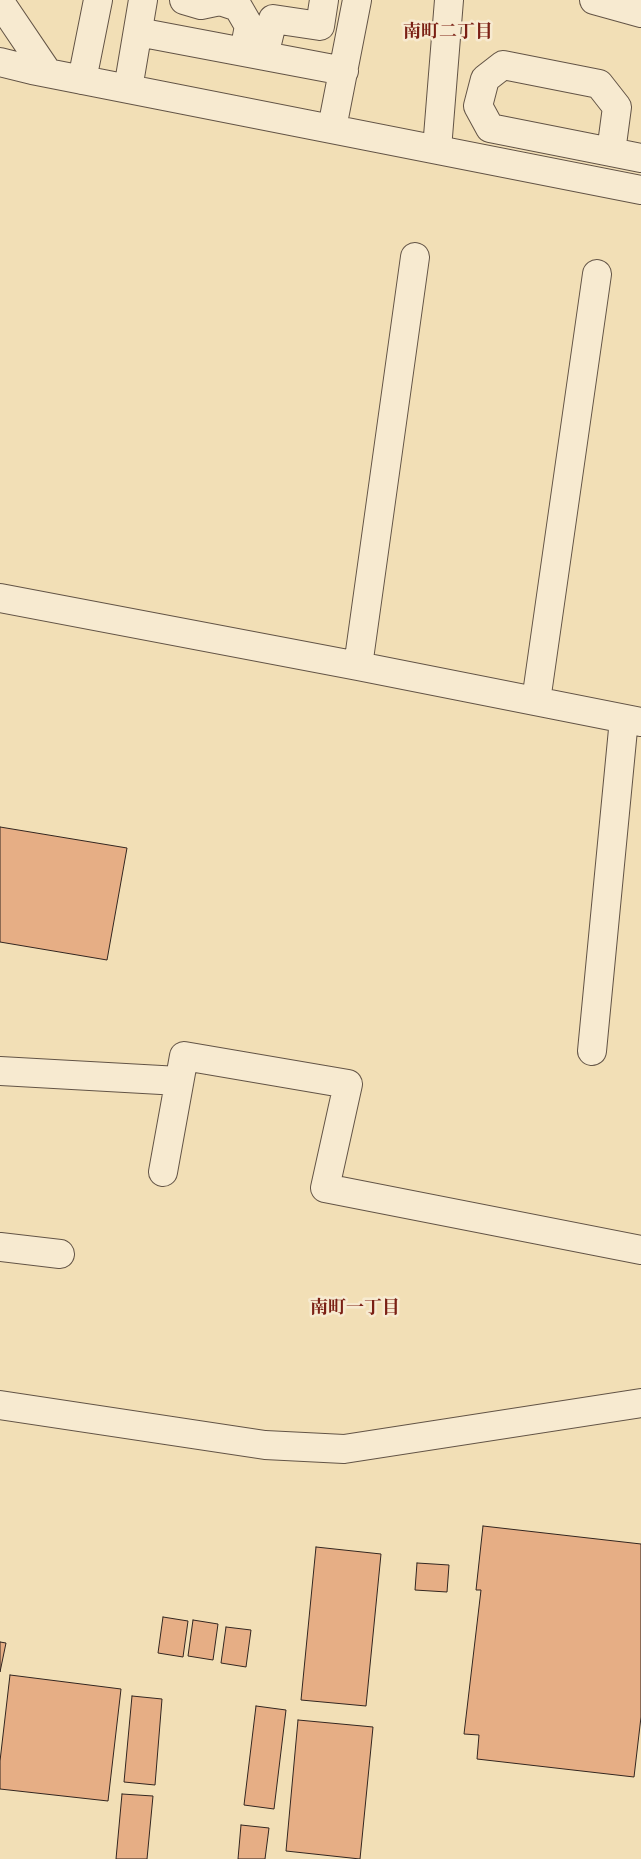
<!DOCTYPE html>
<meta charset="utf-8">
<style>
body{margin:0}
canvas{display:block;background:#f2dfb6}
</style>
<canvas width="641" height="1859"></canvas>
<script>
const ctx = document.querySelector('canvas').getContext('2d');
ctx.lineJoin = 'round';
function paint(path, color) { ctx.fillStyle = color; ctx.fill(path, 'evenodd'); }
const toPath = rows => new Path2D(rows.map(r => 'M' + r).join(''));
function strokePath(path, color, width, dash) { ctx.strokeStyle = color; ctx.lineWidth = width; ctx.lineCap = dash ? 'butt' : 'round'; ctx.setLineDash(dash || []); ctx.stroke(path); }
function drawText(font, color, halo, rows, align = 'center') {
  ctx.font = font + ' Cardo,"Noto Serif JP",serif'; ctx.lineWidth = 5; ctx.setLineDash([]); ctx.textBaseline = 'middle'; ctx.strokeStyle = halo; ctx.fillStyle = color; for (const [text, x, y, turn = 0] of rows) {
    ctx.save(); ctx.translate(x, y); ctx.rotate((+turn || 0) * Math.PI / 180); ctx.textAlign = isNaN(turn) ? turn : align; if (halo) ctx.strokeText(text, 0, 0); ctx.fillText(text, 0, 0); ctx.restore();
  }
}
const building = toPath([
 [0,827,127,848,107,960,0,942,0,827],
 [483,1526,641,1544,641,1717,634,1777,477,1759,479,1735,464,1734,481,1590,476,1590,483,1526],
 [316,1547,381,1554,366,1706,301,1700,316,1547],
 [417,1563,449,1565,447,1592,415,1590,417,1563],
 [163,1617,188,1621,183,1657,158,1653,163,1617],
 [193,1620,218,1624,213,1660,188,1656,193,1620],
 [226,1627,251,1630,246,1667,221,1663,226,1627],
 [0,1642,6,1643,0,1672,0,1642],
 [10,1675,121,1689,108,1801,0,1789,0,1761,10,1675],
 [132,1696,162,1699,155,1785,124,1782,132,1696],
 [256,1706,286,1710,274,1809,244,1805,256,1706],
 [298,1720,373,1727,360,1859,286,1851,298,1720],
 [122,1794,153,1796,147,1859,116,1859,122,1794],
 [241,1825,269,1828,265,1859,238,1859,241,1825]
]);
paint(building, '#e6ae85');
strokePath(building, '#332620', 1);
const minor = toPath([
 [184,0,201,5,220,1,238,7,249,26,244,52],
 [594,0,641,13],
 [0,2,48,73],
 [138,32,344,71],
 [264,56,273,19,320,26,324,0],
 [0,62,32,70,641,190],
 [82,80,98,0],
 [128,89,143,0],
 [332,128,357,0],
 [437,149,449,0],
 [611,152,617,107,599,84,503,65,485,79,478,106,490,128,611,152,641,158],
 [0,598,358,666,641,722],
 [358,666,415,257],
 [536,701,597,274],
 [592,1051,624,719],
 [0,1071,179,1081],
 [163,1172,184,1056,348,1084,325,1188,641,1250],
 [0,1247,60,1254],
 [0,1405,265,1445,344,1449,641,1403]
]);
strokePath(minor, '#635446', 30);
strokePath(minor, '#f7ead0', 28);
drawText('bold 18px', '#7a1f14', '#f7ead0', [
 ["南町二丁目",448,33],
 ["南町一丁目",355,1309]
]);
</script>
